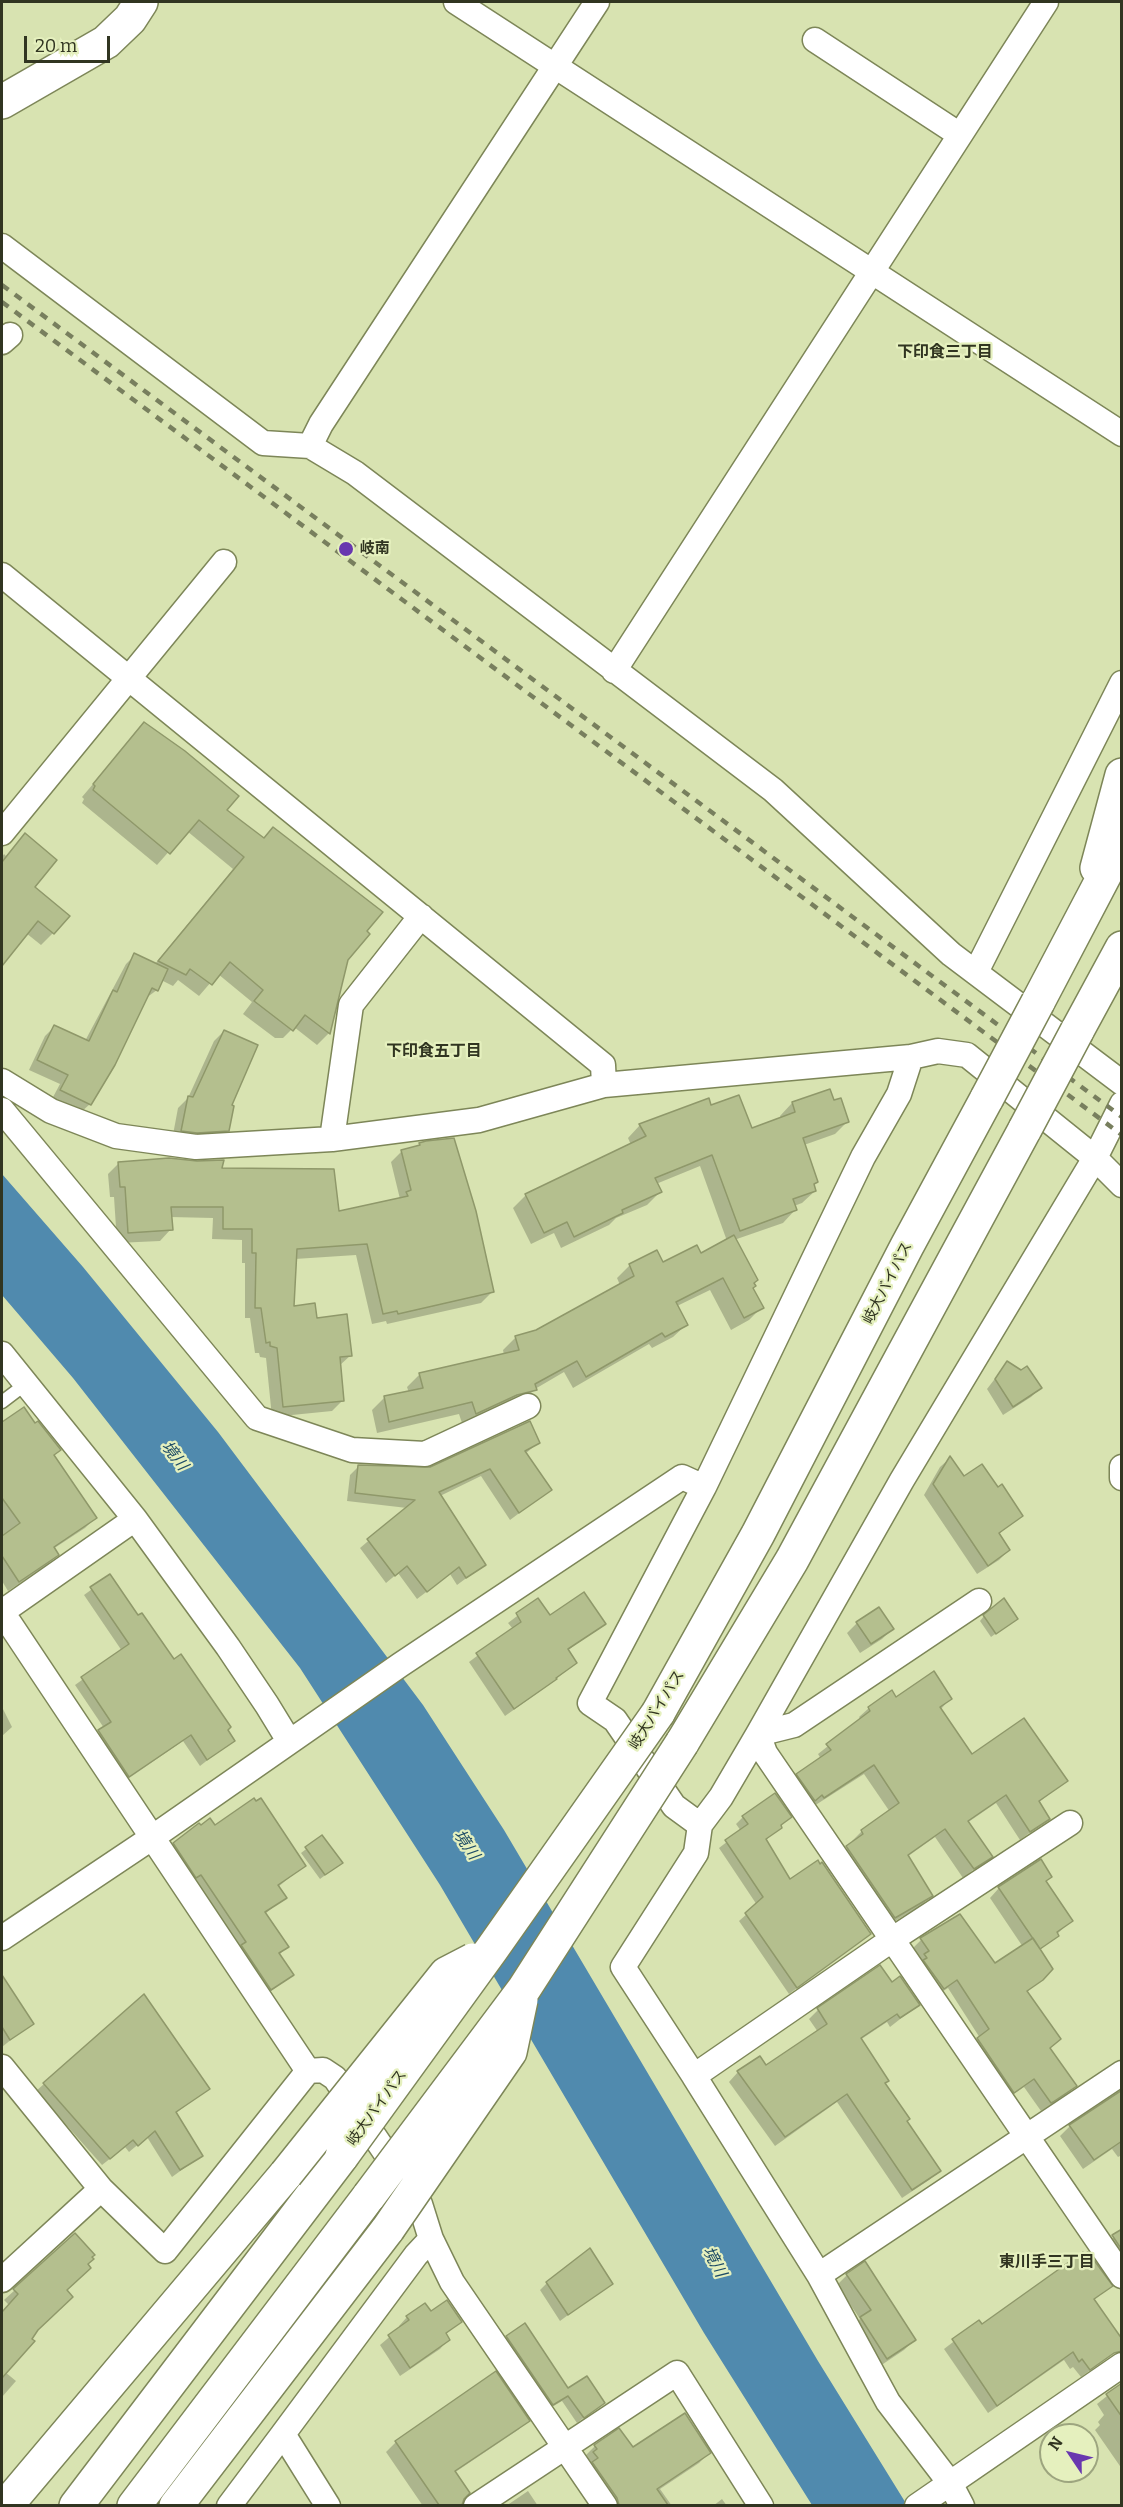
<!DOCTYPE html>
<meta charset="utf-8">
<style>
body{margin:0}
#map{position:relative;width:1123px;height:2507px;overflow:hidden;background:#d8e3b1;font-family:Bitter,serif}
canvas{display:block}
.frame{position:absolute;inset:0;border:3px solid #313521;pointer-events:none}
.north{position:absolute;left:1039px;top:2423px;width:60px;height:60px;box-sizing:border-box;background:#e5f0be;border:2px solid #9da57f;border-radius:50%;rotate:305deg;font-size:16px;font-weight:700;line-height:24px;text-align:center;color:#313521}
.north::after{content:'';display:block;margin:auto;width:21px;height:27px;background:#6837af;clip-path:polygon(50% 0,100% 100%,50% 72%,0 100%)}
.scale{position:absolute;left:24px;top:36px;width:86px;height:27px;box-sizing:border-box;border:3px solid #313521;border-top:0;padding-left:8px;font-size:18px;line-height:21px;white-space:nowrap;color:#313521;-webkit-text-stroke:4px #e5f0be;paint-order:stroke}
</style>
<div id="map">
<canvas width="1123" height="2507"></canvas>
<div class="frame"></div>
<div class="north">N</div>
<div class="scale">20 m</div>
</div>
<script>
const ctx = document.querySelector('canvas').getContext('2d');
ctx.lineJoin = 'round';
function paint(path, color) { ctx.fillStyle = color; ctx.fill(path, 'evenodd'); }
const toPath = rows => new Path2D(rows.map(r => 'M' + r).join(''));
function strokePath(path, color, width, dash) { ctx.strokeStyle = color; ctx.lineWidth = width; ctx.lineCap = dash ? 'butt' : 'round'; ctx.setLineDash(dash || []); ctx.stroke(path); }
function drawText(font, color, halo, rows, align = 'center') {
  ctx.font = font + ' Bitter,"Noto Sans JP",serif'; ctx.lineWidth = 4.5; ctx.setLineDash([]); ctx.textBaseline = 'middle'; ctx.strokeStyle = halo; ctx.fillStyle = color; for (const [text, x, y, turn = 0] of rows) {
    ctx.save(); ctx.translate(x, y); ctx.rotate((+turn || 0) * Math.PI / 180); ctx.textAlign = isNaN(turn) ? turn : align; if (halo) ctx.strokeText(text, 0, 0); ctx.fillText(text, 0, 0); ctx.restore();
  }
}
paint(toPath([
 [2,1174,83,1267,218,1432,423,1705,504,1830,818,2361,907,2505,812,2505,704,2333,440,1885,300,1668,73,1378,2,1295]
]), '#508aae');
paint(toPath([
 [144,724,225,811,263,839,273,829,365,932,346,959,329,1033,317,1045,294,1027,283,1038,275,1038,243,1014,252,1002,218,974,199,996,178,980,173,986,161,980,157,990,146,998,90,1104,80,1113,52,1099,60,1084,29,1070,45,1036,54,1027,85,1041,126,964,135,955,155,964,233,869,187,831,157,865,82,803,84,799,82,797],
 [25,835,33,888,53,933,41,945,26,933,2,962,2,857,4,854,6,856],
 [224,1031,230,1106,228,1130,218,1140,172,1140,178,1108,188,1098,214,1041],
 [833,1102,848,1121,835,1134,804,1145,816,1182,813,1185,815,1191,802,1203,794,1206,795,1210,783,1223,734,1240,753,1284,752,1289,762,1307,749,1320,731,1330,710,1290,677,1306,686,1325,673,1337,652,1348,649,1344,573,1388,564,1372,535,1389,522,1402,463,1426,459,1414,377,1433,372,1410,385,1397,409,1393,407,1387,420,1374,504,1355,503,1350,516,1337,537,1332,620,1285,617,1278,629,1266,657,1252,662,1264,701,1255,727,1241,700,1166,656,1184,660,1192,647,1205,616,1218,609,1225,561,1248,554,1233,531,1244,513,1208,526,1195,631,1145,628,1138,640,1125,710,1107,751,1130,781,1119,780,1116,792,1103],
 [420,1144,492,1292,481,1303,387,1324,386,1321,372,1324,356,1255,295,1259,293,1308,315,1319,351,1355,339,1366,343,1400,332,1411,272,1417,266,1358,260,1357,259,1353,255,1353,250,1318,245,1318,245,1263,242,1263,242,1240,212,1239,213,1218,170,1217,171,1229,160,1241,117,1243,114,1197,110,1197,108,1174,119,1163,220,1169,338,1213,400,1199,391,1162,402,1151,417,1148],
 [1007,1363,1040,1388,1031,1397,1003,1415,987,1389],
 [24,1409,95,1518,85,1528,53,1549,57,1555,47,1565,8,1591,2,1581,2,1423],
 [538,1443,525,1454,550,1490,510,1520,481,1476,440,1496,484,1565,457,1585,450,1574,417,1599,398,1573,386,1583,360,1548,407,1508,347,1501,350,1475,359,1466,431,1469],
 [950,1458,963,1478,998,1489,1021,1515,998,1535,1009,1550,999,1560,977,1574,924,1495,940,1467],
 [110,1576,138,1618,233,1740,200,1766,183,1741,122,1783,92,1738,104,1728,75,1685,122,1651,84,1595],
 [538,1600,549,1618,604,1623,567,1651,575,1662,566,1671,546,1687,505,1716,469,1662,513,1629,508,1623],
 [984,1616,1016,1619,991,1637,980,1621],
 [857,1623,892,1629,882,1639,860,1653,847,1633],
 [896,1699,950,1699,941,1709,971,1756,1066,1781,1038,1803,1048,1819,1020,1840,996,1803,967,1823,991,1856,963,1878,935,1837,907,1857,931,1895,922,1905,885,1927,837,1857,854,1842,852,1841,862,1831,890,1812,864,1774,814,1806,788,1784,821,1759,818,1754,861,1720,859,1717,869,1708],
 [2,1707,12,1727,2,1736],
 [743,1817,790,1817,765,1841,789,1881,870,1934,789,1994,739,1921,757,1905,719,1848,741,1831,736,1824],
 [214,1827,305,1865,278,1887,285,1897,265,1914,287,1947,279,1955,292,1975,262,1998,165,1853,174,1844],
 [322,1837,336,1867,320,1879,301,1853],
 [1050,1877,1045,1882,1071,1921,1039,1951,1042,1979,1026,1993,1060,2039,1049,2049,1075,2086,1066,2095,1041,2111,1024,2087,1004,2101,968,2048,980,2038,948,1988,934,1997,912,1949,921,1940,950,1920,994,1965,1023,1947,990,1898,999,1888],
 [891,1984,918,2005,890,2027,887,2022,860,2040,905,2122,939,2170,929,2180,902,2198,837,2102,775,2146,729,2082,738,2072,766,2068,818,2032,809,2019,818,2010],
 [9,1988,32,2023,2,2047,2,1994],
 [44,2084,208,2088,175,2114,201,2156,172,2177,147,2137,129,2152,125,2147,102,2165,36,2091],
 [1122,2092,1122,2155,1118,2157,1112,2149,1083,2169,1060,2136,1070,2126],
 [1122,2231,1122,2275,1102,2247],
 [75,2235,65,2290,5,2372,16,2381,2,2397,2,2313,9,2305,4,2300],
 [847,2275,914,2340,904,2350,877,2368,851,2328,860,2319,837,2285],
 [547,2283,611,2283,560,2321,540,2290],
 [1111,2286,1093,2301,1122,2347,1081,2377,1073,2367,1070,2369,1064,2360,988,2413,944,2349,979,2322,981,2326],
 [430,2313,460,2322,445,2335,448,2340,440,2349,400,2376,380,2345,400,2328,399,2326,407,2317],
 [507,2337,567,2390,603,2403,577,2423,562,2401,547,2410,501,2343],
 [495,2373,528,2421,518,2430,454,2473,462,2498,461,2506,423,2506,386,2452,396,2442],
 [1122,2384,1122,2469,1095,2430,1100,2425,1098,2422,1104,2415,1097,2404],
 [595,2446,632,2449,709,2453,699,2463,660,2489,672,2506,605,2506,585,2456],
 [528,2491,538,2506,506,2506],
 [722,2499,727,2506,713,2506]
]), '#0003');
const building = toPath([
 [144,722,185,751,239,796,227,810,264,838,273,827,383,912,367,931,370,934,348,960,330,1034,305,1015,293,1031,254,1001,263,990,230,962,212,985,190,969,186,975,158,961,244,857,199,820,170,854,93,790,95,786,93,784,144,722],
 [25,833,57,860,35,887,70,916,54,934,38,921,2,966,2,862,25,833],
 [134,953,168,969,158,991,152,988,115,1065,91,1105,60,1090,68,1075,37,1060,54,1025,89,1041,113,990,117,992,134,953],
 [224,1030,258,1045,232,1105,234,1106,229,1131,197,1133,181,1131,188,1096,193,1097,224,1030],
 [830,1089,834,1100,841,1098,849,1122,803,1138,818,1182,814,1184,816,1191,793,1199,797,1210,740,1231,712,1155,655,1178,662,1192,622,1210,623,1213,574,1237,567,1222,544,1233,525,1194,646,1136,639,1124,709,1098,711,1105,739,1095,752,1128,795,1112,792,1102,830,1089],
 [454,1138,476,1211,494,1292,398,1314,397,1311,383,1314,367,1244,297,1249,294,1306,315,1303,317,1318,347,1314,352,1356,340,1357,344,1401,283,1407,277,1348,270,1346,270,1342,266,1343,261,1308,255,1308,256,1253,252,1253,252,1229,223,1229,223,1207,171,1207,173,1230,128,1233,125,1187,120,1187,118,1162,169,1158,197,1161,224,1160,222,1168,334,1169,339,1211,408,1196,406,1192,411,1190,401,1150,420,1145,419,1143,426,1141,454,1138],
 [734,1235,758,1280,754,1283,756,1286,753,1288,764,1308,744,1318,723,1278,676,1302,688,1325,665,1337,662,1333,586,1377,577,1361,535,1384,537,1390,517,1395,476,1414,472,1402,389,1422,384,1396,423,1388,419,1373,519,1350,515,1336,536,1330,634,1276,629,1264,657,1250,663,1262,697,1245,701,1253,734,1235],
 [1007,1361,1021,1370,1027,1366,1042,1388,1013,1407,995,1379,1007,1361],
 [24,1407,35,1423,38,1421,61,1450,54,1455,97,1518,54,1547,59,1555,19,1582,2,1556,2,1536,20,1523,2,1498,2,1422,24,1407],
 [530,1421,540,1443,525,1451,552,1490,519,1513,490,1469,439,1492,486,1565,466,1578,459,1567,427,1592,407,1566,395,1576,367,1539,415,1500,355,1493,358,1465,430,1467,530,1421],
 [950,1456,964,1476,982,1464,998,1487,1002,1484,1023,1516,999,1533,1010,1550,988,1566,933,1484,950,1456],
 [110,1574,138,1615,142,1613,174,1659,181,1654,231,1727,228,1730,235,1741,207,1760,191,1735,129,1777,98,1730,111,1722,81,1677,129,1644,90,1587,110,1574],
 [584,1592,606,1624,568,1649,577,1663,556,1678,557,1679,514,1709,476,1653,521,1622,516,1613,538,1598,550,1615,584,1592],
 [1004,1598,1018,1619,996,1634,983,1615,1004,1598],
 [879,1607,894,1629,871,1644,856,1622,879,1607],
 [934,1671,952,1699,940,1707,972,1754,1024,1718,1068,1781,1039,1801,1050,1819,1030,1832,1006,1795,968,1821,993,1857,974,1869,945,1829,908,1855,933,1896,895,1918,846,1846,863,1834,861,1830,899,1803,874,1765,824,1798,822,1795,815,1801,796,1774,831,1750,826,1744,870,1711,868,1707,892,1690,896,1697,934,1671],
 [775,1793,792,1817,781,1825,782,1828,766,1839,790,1879,818,1860,820,1864,822,1862,871,1934,797,1988,745,1913,763,1897,725,1840,748,1824,742,1816,775,1793],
 [254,1798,256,1801,261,1798,306,1866,278,1885,287,1898,265,1912,289,1947,279,1953,294,1975,271,1990,241,1945,246,1942,201,1875,196,1878,173,1843,199,1823,201,1825,210,1818,215,1825,254,1798],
 [322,1835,343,1863,325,1875,305,1847,322,1835],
 [1041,1859,1052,1877,1046,1881,1073,1921,1057,1932,1059,1936,1040,1949,998,1887,1041,1859],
 [960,1914,995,1963,1033,1938,1053,1969,1043,1980,1027,1991,1061,2039,1050,2048,1077,2086,1053,2102,1051,2103,1034,2079,1014,2093,977,2038,989,2029,957,1980,944,1989,923,1960,927,1958,924,1954,929,1951,920,1938,960,1914],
 [880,1965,892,1982,900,1976,920,2005,900,2018,897,2014,861,2038,889,2081,885,2083,910,2119,907,2121,941,2171,912,2190,847,2094,785,2137,737,2071,760,2056,766,2065,827,2024,817,2008,880,1965],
 [2,1975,34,2024,10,2040,2,2027,2,1975],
 [144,1994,210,2089,176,2112,203,2156,180,2170,155,2131,138,2146,133,2140,110,2159,43,2083,144,1994],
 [1122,2090,1122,2141,1094,2160,1069,2125,1122,2090],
 [1122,2229,1122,2250,1112,2235,1122,2229],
 [75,2233,95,2255,92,2257,94,2259,88,2264,91,2268,67,2290,73,2297,38,2330,32,2339,35,2341,2,2378,2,2312,18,2294,13,2289,75,2233],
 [590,2248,613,2284,568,2315,546,2282,590,2248],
 [1083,2252,1084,2254,1088,2252,1113,2286,1094,2299,1122,2339,1122,2351,1114,2353,1090,2370,1082,2359,1079,2362,1073,2352,997,2406,952,2339,979,2320,982,2324,1083,2252],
 [865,2261,916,2340,887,2359,860,2317,871,2310,846,2274,865,2261],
 [447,2300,462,2322,446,2333,450,2340,410,2368,388,2335,409,2320,406,2316,425,2303,431,2311,447,2300],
 [525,2323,568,2388,587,2376,605,2403,584,2418,568,2396,553,2405,506,2336,525,2323],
 [496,2371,530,2421,455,2471,470,2493,464,2499,462,2505,439,2505,395,2441,496,2371],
 [1122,2383,1122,2417,1106,2394,1122,2383],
 [685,2413,711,2453,657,2489,668,2505,619,2505,617,2498,592,2462,598,2458,593,2452,597,2449,594,2445,619,2428,633,2447,685,2413]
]);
paint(building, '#b4bf8e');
strokePath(building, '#8f986a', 1.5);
const lane = toPath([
 [2,1402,27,1383]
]);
const street = toPath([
 [456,2,1122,434],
 [815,40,960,135],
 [2,246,263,443,310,446,355,473,773,790,951,954,1122,1083],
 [2,342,10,335],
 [310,446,321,424,597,2],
 [2,575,603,1065,604,1085],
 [614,671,1046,2],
 [2,833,224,562],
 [976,972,1122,683],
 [2,1081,51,1111,116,1136,196,1147,332,1139,479,1120,604,1085,911,1057,938,1051,967,1055,1095,1158,1122,1185],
 [2,1110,257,1418,352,1450,425,1454,528,1406],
 [332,1139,351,1005,421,916],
 [2,1354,135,1519,2,1612,308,2071],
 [1122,1467,1122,1478],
 [135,1519,228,1647,267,1705,289,1741],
 [979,1601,794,1725,758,1734,765,1753,1122,2276],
 [1070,1823,893,1939,694,2076,623,1967,696,1853,700,1825,721,1797,758,1734,902,1480,1095,1158,1122,1104],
 [700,1825,674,1806,615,1720,590,1703,704,1487,863,1157,899,1094,911,1057],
 [2,1938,153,1837,400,1665,682,1477,704,1487],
 [2,2067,101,2189,165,2251,308,2071,323,2070,335,2078,420,2204,431,2239,452,2282,605,2506],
 [694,2076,819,2275,888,2402,950,2483,962,2506],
 [819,2275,1122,2073],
 [2,2280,101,2189],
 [229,2506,283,2434],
 [328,2506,283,2434,416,2255,431,2239],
 [476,2506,677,2373,761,2506],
 [917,2506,1122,2365]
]);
const secondary = toPath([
 [2,102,106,42,130,19,141,2]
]);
const highway = toPath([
 [1097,868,1122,775],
 [1038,1002,1122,842],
 [1077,1031,1122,948],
 [658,1713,758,1534,907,1246,987,1098],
 [682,1743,792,1560,1025,1129],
 [6,2506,286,2174],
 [76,2506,342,2156],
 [134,2506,369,2196],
 [176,2506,388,2229]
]);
strokePath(lane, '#7d8658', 15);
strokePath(street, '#7d8658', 27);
strokePath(secondary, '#7d8658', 36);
strokePath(highway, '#7d8658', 36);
strokePath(lane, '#fff', 12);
strokePath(street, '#fff', 24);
strokePath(secondary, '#fff', 33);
strokePath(highway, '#fff', 33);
strokePath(toPath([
 [2,285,1122,1117],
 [2,302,1122,1135]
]), '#787f5e', 4.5, [8, 8]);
const highwayBridge = toPath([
 [987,1098,1038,1002],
 [1025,1129,1077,1031],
 [342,2156,492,1949,658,1713],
 [286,2174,446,1974,473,1960],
 [369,2196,524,1989,682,1743],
 [388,2229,510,2052,521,2000]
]);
strokePath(highwayBridge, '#7d8658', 36, []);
strokePath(highwayBridge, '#fff', 33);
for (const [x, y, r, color] of [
 [346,549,8,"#6837af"]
]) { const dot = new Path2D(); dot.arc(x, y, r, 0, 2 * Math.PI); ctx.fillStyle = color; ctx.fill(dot); strokePath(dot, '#e5f0be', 2); }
drawText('bold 15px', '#313521', '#e5f0be', [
 ["岐南",360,549]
], 'left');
drawText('15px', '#313521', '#e5f0be', [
 ["岐大バイパス",888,1283,-63],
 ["岐大バイパス",657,1710,-58],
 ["岐大バイパス",377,2108,-54]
]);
drawText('bold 16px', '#313521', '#e5f0be', [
 ["下印食三丁目",945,353],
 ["下印食五丁目",434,1052],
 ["東川手三丁目",1047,2263]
]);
drawText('italic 16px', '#1d4b66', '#e5f0be', [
 ["境川",174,1456,52],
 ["境川",466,1845,56],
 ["境川",714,2262,62]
]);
</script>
